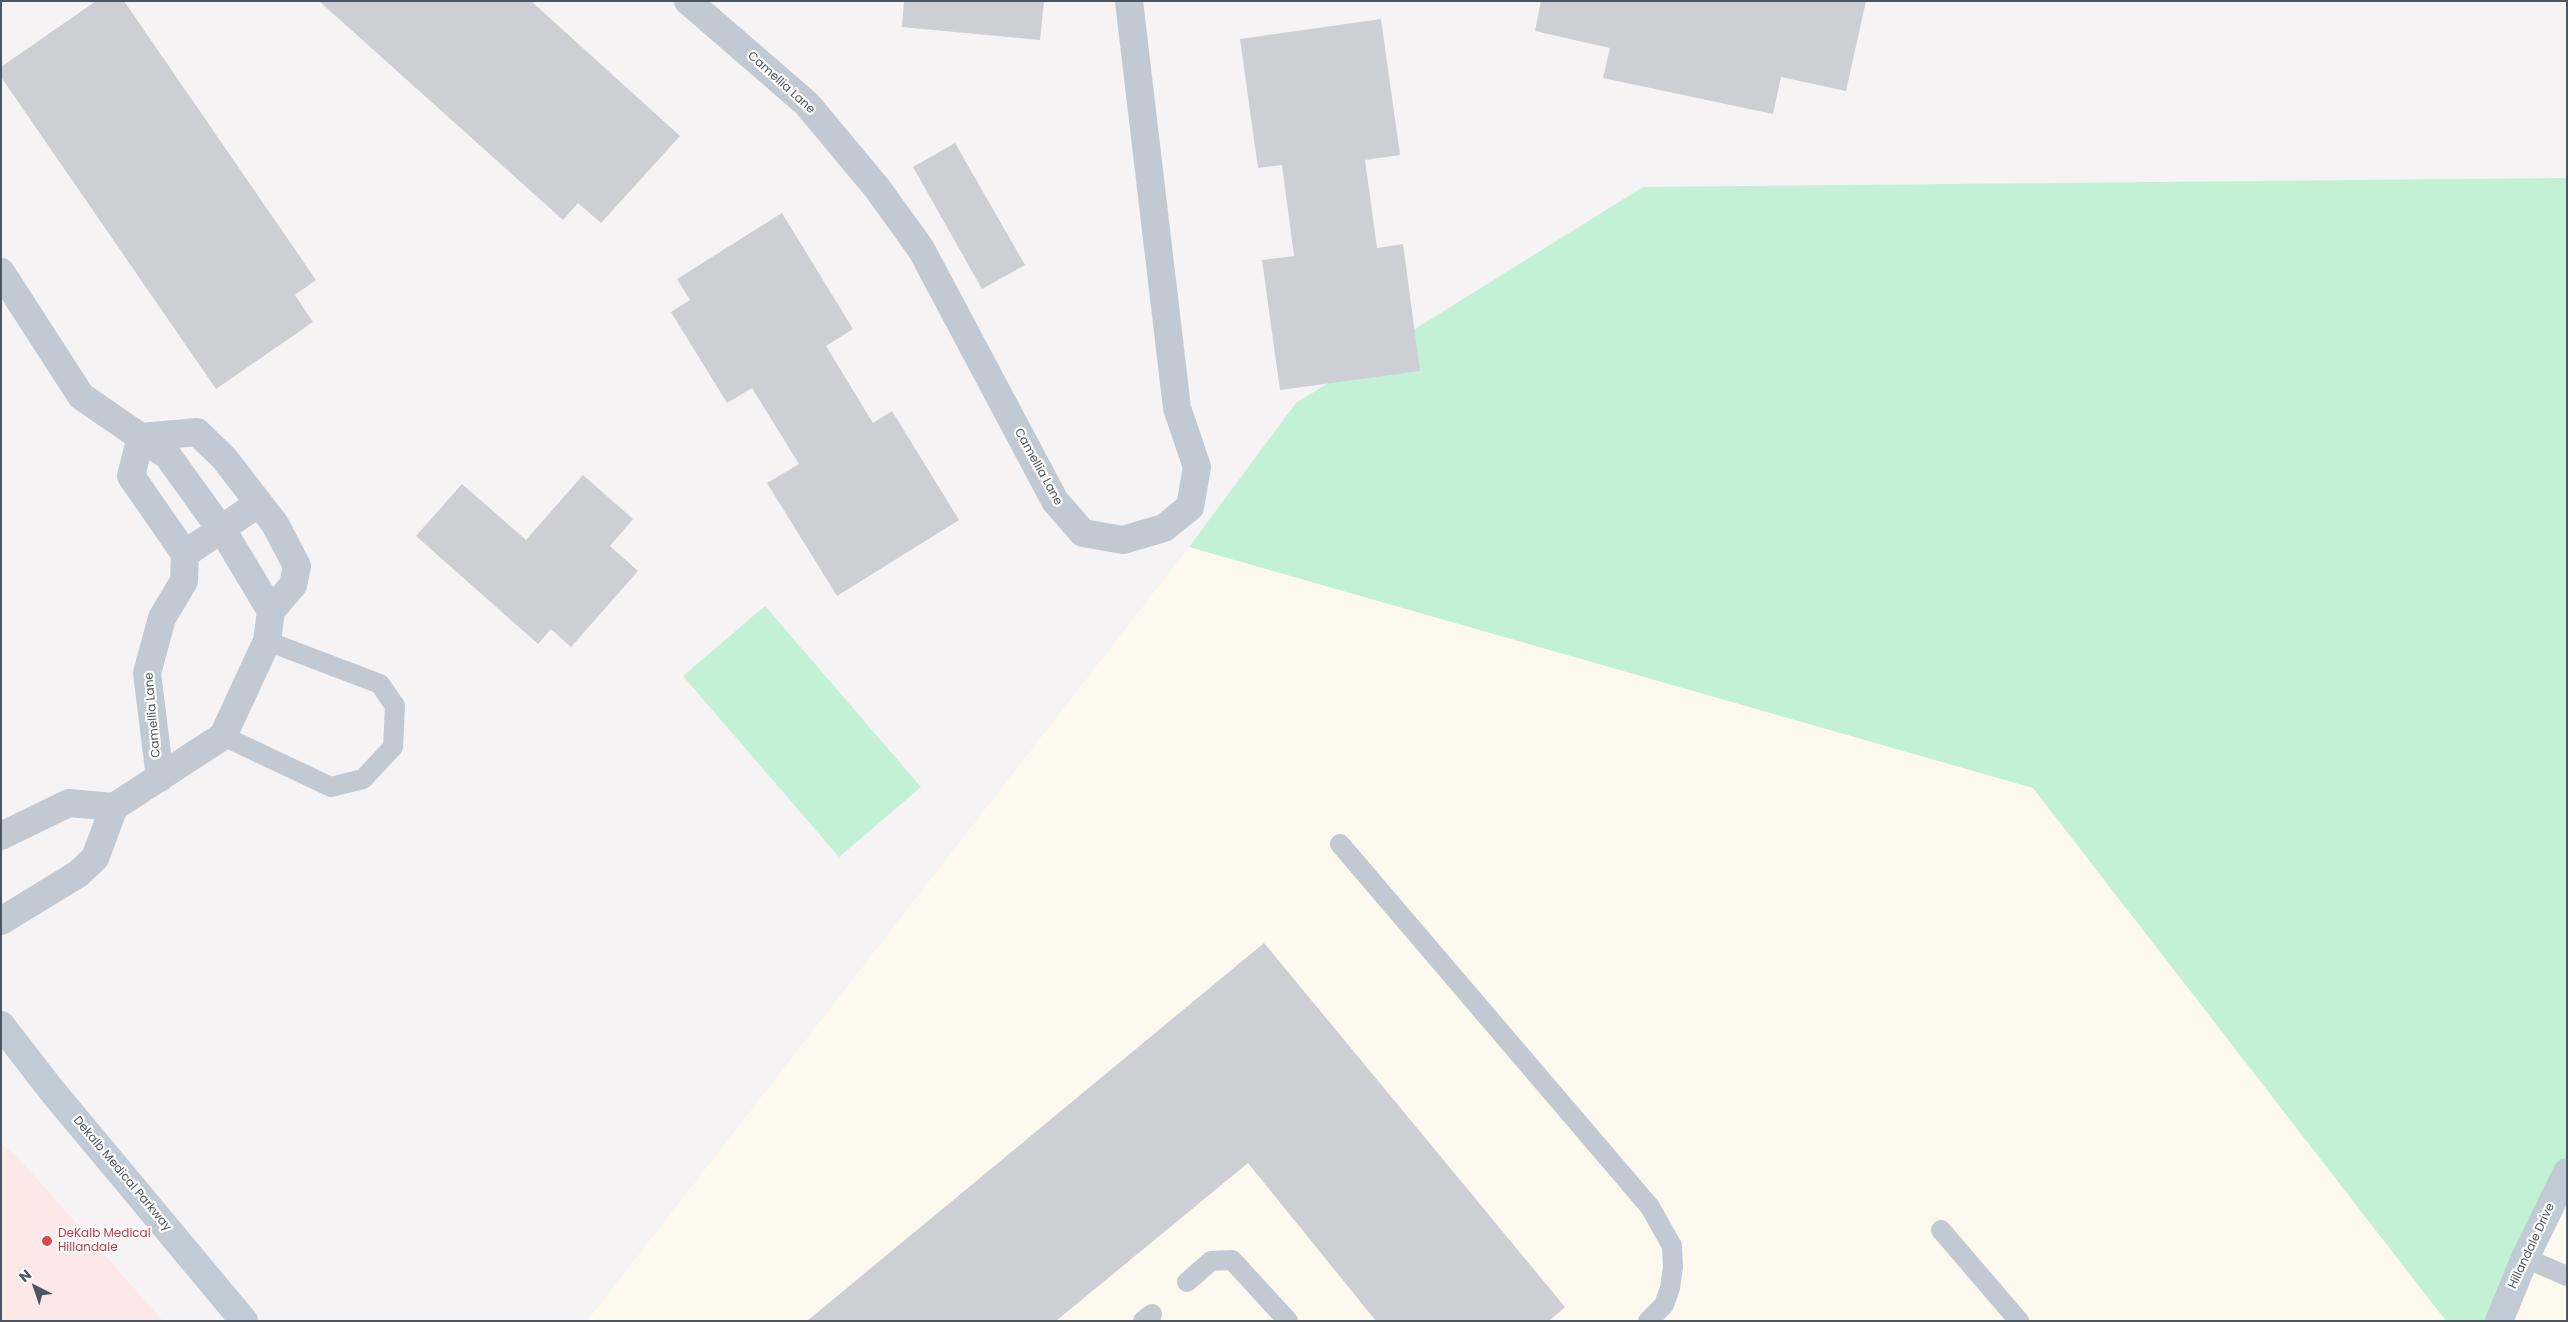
<!DOCTYPE html>
<style>
body{margin:0}
#map{position:relative;width:2568px;height:1322px;overflow:hidden;background:#f5f3f3;font-family:Poppins,sans-serif}
canvas{display:block}
.frame{position:absolute;inset:0;border:2px solid #4a5661;pointer-events:none}
.north{position:absolute;left:10px;top:1262px;width:50px;height:50px;-webkit-text-stroke:4px #fff;paint-order:stroke;rotate:319deg;font-size:14px;font-weight:700;line-height:20px;text-align:center;color:#4a5661}
.north::after{content:'';display:block;margin:auto;width:18px;height:22px;background:#4a5661;clip-path:polygon(50% 0,100% 100%,50% 72%,0 100%)}
</style>
<div id="map">
<canvas width="2568" height="1322"></canvas>
<div class="frame"></div>
<div class="north">N</div>
</div>
<script>
const ctx = document.querySelector('canvas').getContext('2d');
ctx.lineJoin = 'round';
function paint(path, color) { ctx.fillStyle = color; ctx.fill(path, 'evenodd'); }
const toPath = rows => new Path2D(rows.map(r => 'M' + r).join(''));
function strokePath(path, color, width, dash) { ctx.strokeStyle = color; ctx.lineWidth = width; ctx.lineCap = dash ? 'butt' : 'round'; ctx.setLineDash(dash || []); ctx.stroke(path); }
function drawText(font, color, halo, rows, align = 'center') {
  ctx.font = font + ' Poppins,sans-serif'; ctx.lineWidth = 4.5; ctx.setLineDash([]); ctx.textBaseline = 'middle'; ctx.strokeStyle = halo; ctx.fillStyle = color; for (const [text, x, y, turn = 0] of rows) {
    ctx.save(); ctx.translate(x, y); ctx.rotate((+turn || 0) * Math.PI / 180); ctx.textAlign = isNaN(turn) ? turn : align; if (halo) ctx.strokeText(text, 0, 0); ctx.fillText(text, 0, 0); ctx.restore();
  }
}
paint(toPath([
 [1189,547,2033,788,2446,1321,587,1321],
 [2567,1190,2567,1321,2503,1321]
]), '#fdf9ef');
paint(toPath([
 [1,1143,21,1161,163,1321,1,1321]
]), '#fce8e6');
paint(toPath([
 [2567,178,2567,1190,2503,1321,2446,1321,2033,788,1189,547,1296,403,1643,187],
 [765,606,921,787,839,857,683,676]
]), '#c3f1d5');
paint(toPath([
 [96,1,124,1,316,280,295,295,313,322,216,389,1,77,1,67],
 [319,1,531,1,680,136,601,223,578,203,563,220],
 [904,1,1044,1,1040,40,902,27],
 [1541,1,1866,1,1846,91,1781,77,1773,114,1603,78,1610,48,1535,31],
 [1381,19,1400,155,1365,160,1377,248,1403,244,1420,371,1280,390,1262,260,1294,256,1282,165,1258,168,1240,39],
 [955,143,1025,265,982,289,913,167],
 [782,213,853,329,826,346,873,423,892,411,959,520,837,596,767,483,799,464,752,388,727,403,671,312,690,300,677,279],
 [583,475,633,519,610,546,638,571,571,647,551,629,538,644,416,536,462,484,526,540],
 [1264,943,1565,1307,1549,1321,1376,1321,1248,1163,1056,1321,807,1321]
]), '#cdcfd5');
strokePath(toPath([
 [223,736,331,787,363,779,393,747,395,706,380,684,267,641],
 [1340,844,1650,1207,1672,1246,1673,1267,1670,1288,1664,1305,1648,1321],
 [1941,1230,2019,1321],
 [2525,1258,2567,1276],
 [1187,1282,1211,1261,1232,1260,1288,1321],
 [1143,1321,1152,1314]
]), '#c1cad2', 20);
strokePath(toPath([
 [688,1,807,104,877,188,921,249,1055,501,1083,533,1123,540,1164,528,1190,507,1197,467,1177,408,1129,1],
 [1,272,81,396,168,456,229,541,271,611,267,641,223,736,114,807,69,803,1,836],
 [141,437,131,476,185,554,184,581,162,618,147,673,160,778],
 [141,437,197,432,224,458,275,524,297,566,293,585,271,611],
 [185,554,259,503],
 [1,921,78,874,95,858,114,807]
]), '#c1cad2', 28);
strokePath(toPath([
 [1,1025,53,1092,244,1321],
 [2499,1321,2525,1258,2567,1172]
]), '#c1cbd6', 28);
for (const [x, y, r, color] of [
 [47,1241,6,"#e0444e"]
]) { const dot = new Path2D(); dot.arc(x, y, r, 0, 2 * Math.PI); ctx.fillStyle = color; ctx.fill(dot); strokePath(dot, '#fff', 2); }
drawText('12px', '#4a5661', '#fff', [
 ["Camellia Lane",781,83,42],
 ["Camellia Lane",1038,467,61],
 ["Camellia Lane",153,715,-95],
 ["Dekalb Medical Parkway",122,1174,50],
 ["Hillandale Drive",2532,1246,-65]
]);
drawText('12px', '#be3a42', '#fff', [
 ["DeKalb Medical",58,1234],
 ["Hillandale",58,1248]
], 'left');
</script>
